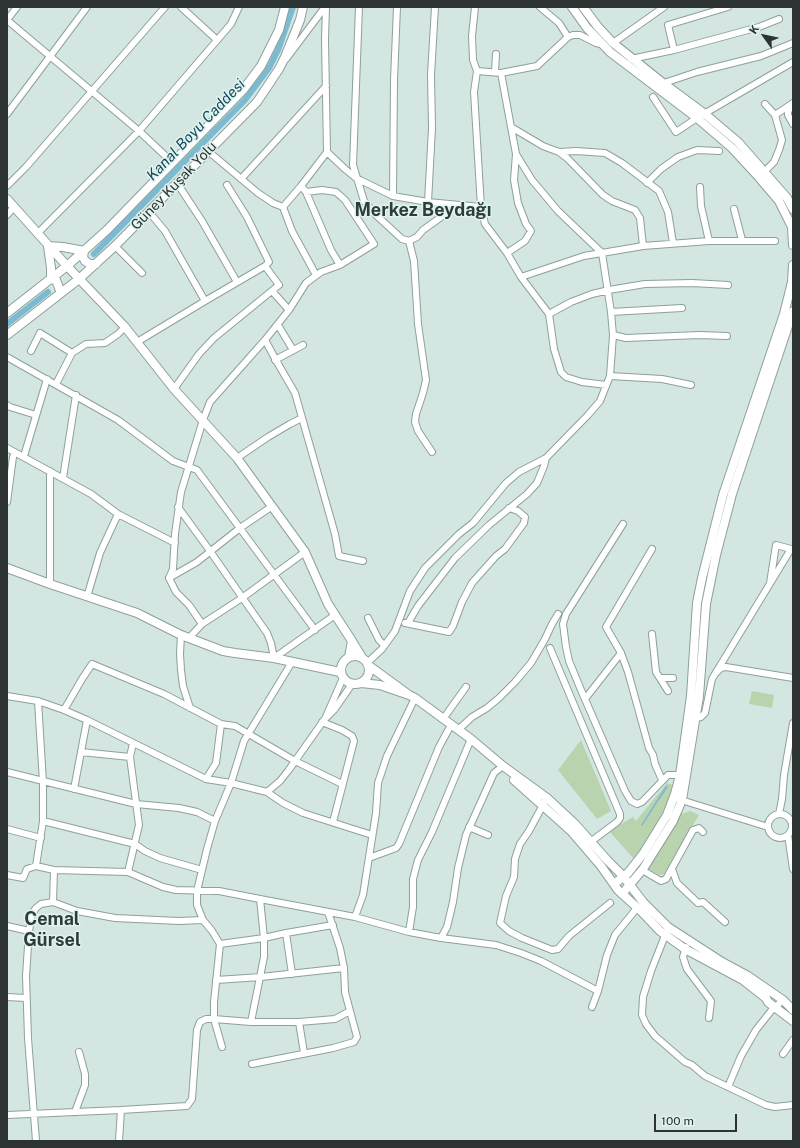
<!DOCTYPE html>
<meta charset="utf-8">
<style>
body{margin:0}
#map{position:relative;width:800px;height:1148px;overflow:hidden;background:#d3e6e2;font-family:"Public Sans",sans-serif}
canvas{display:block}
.frame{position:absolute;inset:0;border:8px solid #2c3332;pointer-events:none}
.north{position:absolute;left:744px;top:16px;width:40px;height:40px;-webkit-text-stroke:3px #e0f3ef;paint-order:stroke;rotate:303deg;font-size:11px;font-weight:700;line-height:16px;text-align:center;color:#2c3332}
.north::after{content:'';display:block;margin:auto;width:14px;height:18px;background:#2c3332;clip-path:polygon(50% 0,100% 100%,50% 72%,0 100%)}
.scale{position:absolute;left:654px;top:1114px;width:83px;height:18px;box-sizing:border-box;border:2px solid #2c3332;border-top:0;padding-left:5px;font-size:12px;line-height:14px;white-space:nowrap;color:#2c3332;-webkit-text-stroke:3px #e0f3ef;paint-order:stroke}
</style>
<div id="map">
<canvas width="800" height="1148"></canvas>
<div class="frame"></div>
<div class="north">K</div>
<div class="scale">100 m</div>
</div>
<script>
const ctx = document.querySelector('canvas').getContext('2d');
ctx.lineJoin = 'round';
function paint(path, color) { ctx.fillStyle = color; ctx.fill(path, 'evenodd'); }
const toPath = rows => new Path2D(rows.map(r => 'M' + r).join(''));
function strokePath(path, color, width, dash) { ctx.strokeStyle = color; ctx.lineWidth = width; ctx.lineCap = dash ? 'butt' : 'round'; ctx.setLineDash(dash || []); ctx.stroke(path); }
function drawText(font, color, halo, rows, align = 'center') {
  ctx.font = font + ' "Public Sans",sans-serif'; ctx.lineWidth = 3; ctx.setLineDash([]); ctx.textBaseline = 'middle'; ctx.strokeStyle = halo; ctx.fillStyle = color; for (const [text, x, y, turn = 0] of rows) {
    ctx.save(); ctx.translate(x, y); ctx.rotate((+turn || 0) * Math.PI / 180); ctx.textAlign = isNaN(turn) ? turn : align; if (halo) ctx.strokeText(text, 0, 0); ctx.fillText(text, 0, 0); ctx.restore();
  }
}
paint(toPath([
 [752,691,774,695,772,708,749,704],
 [581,740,611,811,597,819,558,770],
 [667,783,673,785,666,805,656,828,634,859,609,831,633,817,636,821],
 [690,811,699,815,664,874,660,875,647,868,681,814]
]), '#bad3af');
strokePath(toPath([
 [659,799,667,787],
 [642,825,666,787]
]), '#7cbad2', 1.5);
strokePath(toPath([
 [94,254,245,100,269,68,278,50,293,7],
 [7,324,48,292]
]), '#7cbad2', 6);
const minor = toPath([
 [181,7,216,39],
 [326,7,325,39,327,152,345,169,356,178,393,196],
 [359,7,353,165,364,201,376,215,402,239,409,241,417,237,423,230,444,215],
 [397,7,394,80,393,196,428,202,481,207,485,224,507,253,521,277,549,314,554,349,561,372,566,377,582,382,606,385],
 [540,7,559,23,568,37,573,35,580,35,596,43,601,44],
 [7,20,139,131,173,163],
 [7,20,17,7],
 [613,43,664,7],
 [674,50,668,25,728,7],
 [286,59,325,7],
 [631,59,674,50,759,27,779,19],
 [477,71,474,92,481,207],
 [495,72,496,54],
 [501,73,537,66,568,37],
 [661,84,697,72,761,56,793,43],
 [653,97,676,132,697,118,793,62],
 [793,109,788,107,788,115,793,124],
 [7,114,87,7],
 [775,115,793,103],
 [511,127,543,146,559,152,576,151,605,153,622,163,659,191,668,212,673,243],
 [208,151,258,193,273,203,283,207,301,186],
 [327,152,301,186,306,192,331,250,340,265],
 [559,152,567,158,603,195,612,201,635,210,640,218,643,246],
 [765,171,774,162,779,150,782,140,775,115,765,104],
 [241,179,326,86],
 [177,183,202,221,237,282],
 [647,183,661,169,678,157,697,150,719,151],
 [7,186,26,167,165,7],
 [700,187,701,206,709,241],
 [428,202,432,128,431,75,435,7],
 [283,207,292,231,316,275],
 [734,209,742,240],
 [149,212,165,231,205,301],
 [7,215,14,207],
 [37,234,139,131,231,24,239,7],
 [409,241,414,261,418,324,426,380,423,393,416,414,415,422,418,431,432,452],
 [115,246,142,273],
 [507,253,525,241,531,231,526,224,518,203,514,180,516,154],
 [521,277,584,256,643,246,709,241,775,241],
 [272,291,289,310],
 [611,312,682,308],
 [549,314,571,302,592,294,609,290,645,284,692,283,728,285],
 [278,325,293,350],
 [613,335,626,338,699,335,727,336],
 [265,340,277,362,295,393,335,534,339,556,363,561],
 [137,342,205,301,265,266,269,262,247,217,227,185],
 [31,351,40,333,72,353],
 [7,357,118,420,173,461,197,470,315,630],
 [275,360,303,345],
 [610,376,662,379,691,385],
 [56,384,72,353,86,344,105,343,118,334,125,327],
 [174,389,199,354,214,338,279,285,265,266],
 [7,405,10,407,36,415],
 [7,448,91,494,118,514,175,543],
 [24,456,47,379],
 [237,458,268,437,290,424,302,418],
 [50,471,50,584],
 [63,478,76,395],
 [7,502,13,457,15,453],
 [178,507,210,551,267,633,271,643,274,658,335,615],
 [623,524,566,614,563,624,566,647,569,661,581,690,625,791,631,801,637,804,642,802,668,775,680,775],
 [652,549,606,627,621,653,628,672,649,748,653,755,655,764,662,780],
 [169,578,197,562,240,528,271,507],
 [87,597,100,553,118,514],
 [368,618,379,640,384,645],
 [405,623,449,632,453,626,462,602,472,583,496,556,505,549,524,523,525,517,518,511,509,508],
 [408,623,418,606,455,558,489,525,527,494,537,483,544,466,546,458],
 [202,624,189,605,176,592,169,578,173,569,175,534,181,492,203,420,210,402,265,340,289,310,306,283,321,272,340,265,374,244,345,200,336,192,322,190,306,192],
 [652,634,656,672,668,691],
 [181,635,180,654,181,670,183,686,190,708],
 [189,638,202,624,242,598,305,552],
 [550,648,620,814,620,818,617,822,589,843],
 [367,663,382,649,395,631,410,591,425,568,459,534,473,523,506,483,519,472,546,458,588,415,600,401,610,376,613,335,611,312,602,253,558,211,532,180,516,154,501,73,477,71,473,60,472,36,475,7],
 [715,674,791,549,776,545,770,583],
 [343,678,325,719,334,710,352,684],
 [660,678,673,678],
 [7,696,38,701,64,710,87,720,206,779,231,783,267,792,283,803,303,813,372,835],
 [585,699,621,653],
 [64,710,82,679,92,664,164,694,221,724,235,726,295,761,342,784],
 [696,718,701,717,705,713,712,679,715,674,721,668,726,667,793,678],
 [443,719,466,687],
 [322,722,342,730,352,736,354,741,333,822],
 [458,730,472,717,487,708,499,698,515,682,531,663,545,639,552,624,558,614],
 [81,752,130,757],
 [7,772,136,804,179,808,197,812,215,821],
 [206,779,216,763,221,724],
 [74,789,87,720],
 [267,792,280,781,288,771,324,720],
 [678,799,768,827],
 [544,803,529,831,520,844,515,859,514,877,506,896,500,923,509,931,522,938,552,950,558,949,569,936,610,903],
 [779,814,782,799,784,775,793,723],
 '768 826a12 12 0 1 1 24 0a12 12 0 1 1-24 0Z',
 [43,821,135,844,145,851,160,858,202,870],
 [469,827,488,835],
 [7,829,41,838],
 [788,835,793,869],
 [369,858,396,848,399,844,439,747,451,725],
 [36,866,43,821,43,782,38,701],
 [672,869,677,883,698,903,703,902,725,922],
 [54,870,53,902,77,911,115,918,179,921,203,920],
 [642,870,661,881,666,879,693,830,699,828,703,832],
 [128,872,139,825,130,757,133,743],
 [7,875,23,878,27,869,36,866,54,870,128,872,163,887,176,890,219,891,260,899,355,917,409,932,441,938,447,927,453,902,458,868,466,835,494,773,503,766],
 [355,917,363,895,376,813,378,783,387,756,415,698],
 [7,926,29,931],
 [409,932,413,907,413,879,418,860,432,832,471,739],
 [286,933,292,974],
 [666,933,651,971,643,997,642,1015,646,1024,655,1036,685,1062,692,1065,705,1076,766,1105,775,1107,793,1105],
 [441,938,496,945,521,953,541,961,598,991],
 [220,944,264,938,286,933,333,925],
 [686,947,683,957,687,969,711,1001,709,1018],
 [216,980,261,977,344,968],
 [7,997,26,998],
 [592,1007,598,991,607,955,615,935,637,908],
 [251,1022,264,957,264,938,260,899],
 [299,1022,304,1053],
 [222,1047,214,1019,214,1002,220,944,212,931,203,920,197,905,197,891,207,849,215,821,231,783,244,741,292,662],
 [783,1054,793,1040],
 [252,1064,333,1048,354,1042,357,1037,350,1011],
 [728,1087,741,1056,756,1030,771,1011,783,1000],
 [75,1112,85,1085,85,1074,79,1052],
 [7,1115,121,1110,187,1106,192,1099,197,1030,200,1022,206,1019,214,1019,251,1022,299,1022,335,1019,350,1011,345,992,344,968,340,948,328,912],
 [36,1141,28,1038,26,976,29,931,32,914,36,908,41,904,53,902],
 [119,1141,121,1110]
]);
const major = toPath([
 [572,7,587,28,610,52,697,118,732,148,756,174,779,201,792,227,793,245],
 [583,7,598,27,613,43,663,83,705,114,738,142,787,198,793,209],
 [7,199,67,266,125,327,174,389,237,458,305,552,328,604,352,641],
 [61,293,56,280,51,279,51,268,48,246,63,247,84,251,83,257,85,261,90,264,96,264],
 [7,313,67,266,107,230,243,90,261,66,279,30,285,7],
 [7,335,79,279,115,246,257,102,279,69,285,57,300,20,303,7],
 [7,568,50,584,137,613,181,635,223,651,235,653,274,658,340,672],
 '341 670a14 14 0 1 1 28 0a14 14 0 1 1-28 0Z',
 [349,657,352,641,363,659],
 [361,683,380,685,409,695,368,665],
 [409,695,415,698,471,739,503,766,547,798,575,824,607,860,623,876,643,902,668,927,722,962,748,976,783,1000,793,1010],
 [514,780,571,831,601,866,618,890,642,912,660,931,685,949,743,980,766,998,768,1002,793,1021],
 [614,884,628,873,643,854,667,815,675,794,680,775,691,696,697,603,702,578,723,495,784,314,792,282,793,265],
 [622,894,643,869,673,821,682,800,699,696,706,604,716,555,732,494,793,311]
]);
strokePath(minor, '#8ea09b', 8);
strokePath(major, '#8ea09b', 10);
strokePath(minor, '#fff', 6);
strokePath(major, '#fff', 8);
drawText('14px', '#2c3332', '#e0f3ef', [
 ["Güney Kuşak Yolu",174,186,-46]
]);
drawText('italic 15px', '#164a5b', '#e0f3ef', [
 ["Kanal Boyu Caddesi",196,130,-46]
]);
drawText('bold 18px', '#2e3d3a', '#e0f3ef', [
 ["Merkez Beydağı",423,210],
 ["Cemal",52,919],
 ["Gürsel",52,940]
]);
</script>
